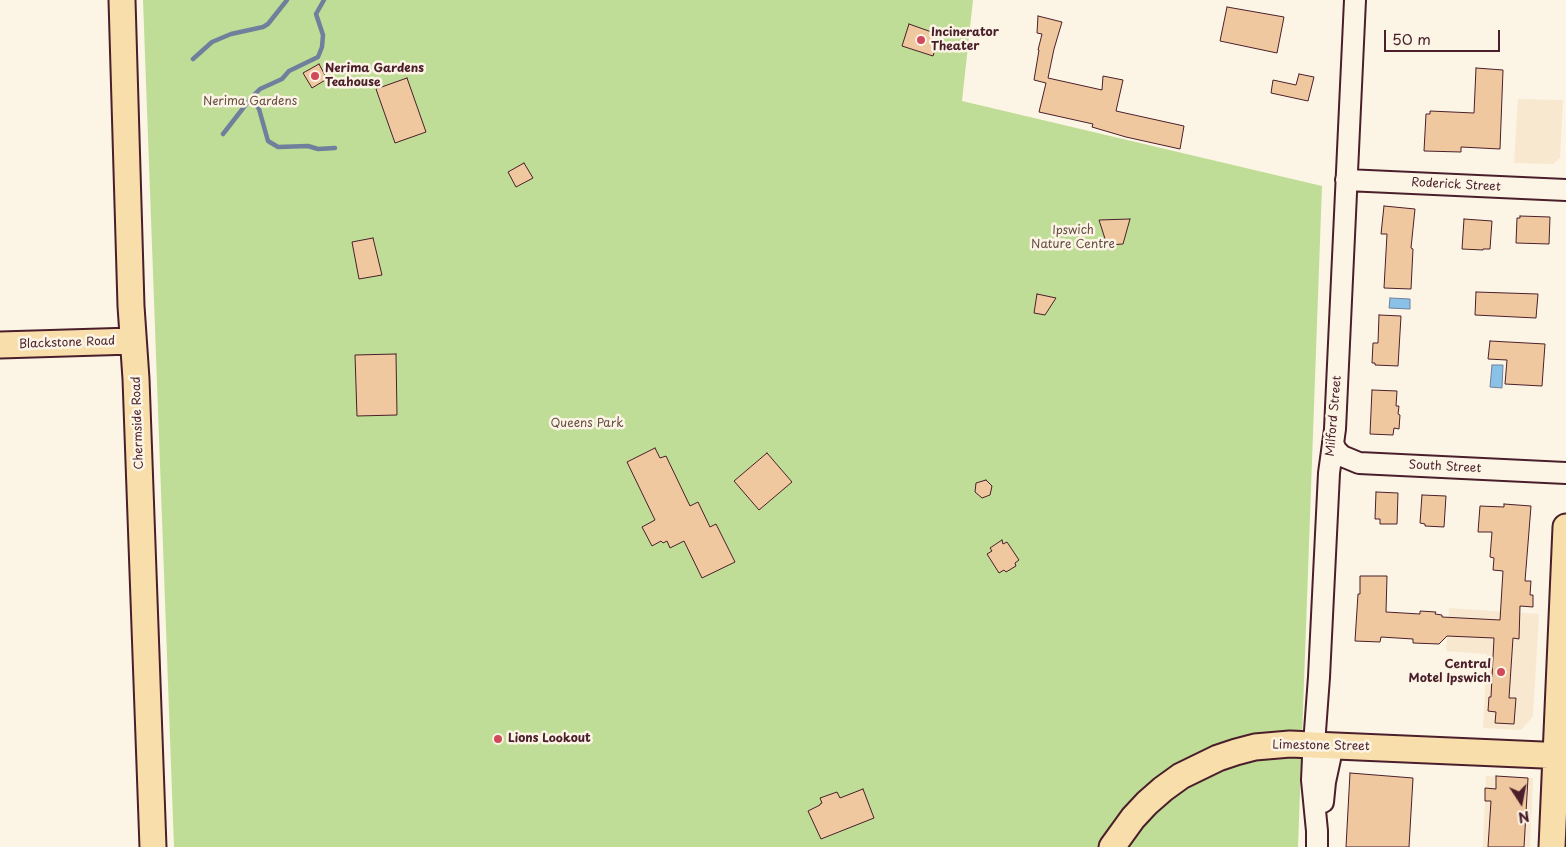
<!DOCTYPE html>
<style>
body{margin:0}
#map{position:relative;width:1566px;height:847px;overflow:hidden;background:#fcf5e5;font-family:"Playpen Sans",sans-serif}
canvas{display:block}
.north{position:absolute;left:1496px;top:777px;width:50px;height:50px;-webkit-text-stroke:4px #fcf5e5;paint-order:stroke;rotate:169deg;font-size:14px;font-weight:700;line-height:20px;text-align:center;color:#4a1f2b}
.north::after{content:'';display:block;margin:auto;width:18px;height:22px;background:#4a1f2b;clip-path:polygon(50% 0,100% 100%,50% 72%,0 100%)}
.scale{position:absolute;left:1384px;top:30px;width:116px;height:22px;box-sizing:border-box;border:2px solid #4a1f2b;border-top:0;padding-left:6px;font-size:15px;line-height:18px;white-space:nowrap;color:#4a1f2b;-webkit-text-stroke:4px #fcf5e5;paint-order:stroke}
</style>
<div id="map">
<canvas width="1566" height="847"></canvas>
<div class="north">N</div>
<div class="scale">50 m</div>
</div>
<script>
const ctx = document.querySelector('canvas').getContext('2d');
ctx.lineJoin = 'round';
function paint(path, color) { ctx.fillStyle = color; ctx.fill(path, 'evenodd'); }
const toPath = rows => new Path2D(rows.map(r => 'M' + r).join(''));
function strokePath(path, color, width, dash) { ctx.strokeStyle = color; ctx.lineWidth = width; ctx.lineCap = dash ? 'butt' : 'round'; ctx.setLineDash(dash || []); ctx.stroke(path); }
function drawText(font, color, halo, rows, align = 'center') {
  ctx.font = font + ' "Playpen Sans",sans-serif'; ctx.lineWidth = 5; ctx.setLineDash([]); ctx.textBaseline = 'middle'; ctx.strokeStyle = halo; ctx.fillStyle = color; for (const [text, x, y, turn = 0] of rows) {
    ctx.save(); ctx.translate(x, y); ctx.rotate((+turn || 0) * Math.PI / 180); ctx.textAlign = isNaN(turn) ? turn : align; if (halo) ctx.strokeText(text, 0, 0); ctx.fillText(text, 0, 0); ctx.restore();
  }
}
paint(toPath([
 [1518,99,1563,100,1560,158,1553,164,1514,163],
 [1449,608,1539,614,1533,716,1521,730,1483,728,1487,654,1446,651],
 [1486,776,1533,778,1530,847,1483,847]
]), '#f8e8d0');
paint(toPath([
 [143,0,973,0,962,101,1322,186,1298,847,174,847]
]), '#bfdd96');
const water = toPath([
 [1390,298,1410,299,1410,309,1389,308,1390,298],
 [1492,365,1503,365,1502,388,1490,387,1492,365]
]);
paint(water, '#89c1e7');
strokePath(water, '#70809c', 1);
strokePath(toPath([
 [193,59,212,42,231,34,263,27,268,24,287,0],
 [251,98,259,109,268,141,278,147,308,146,318,149,335,148],
 [223,134,251,98,260,89,282,79,289,71,318,57,322,47,323,35,316,14,324,0]
]), '#70809c', 4.5);
const building = toPath([
 [1227,7,1284,17,1277,53,1220,41,1227,7],
 [1038,16,1062,22,1054,49,1048,78,1102,90,1103,76,1123,80,1116,111,1184,126,1180,149,1126,137,1092,127,1093,124,1039,112,1046,83,1034,80,1039,50,1038,50,1042,34,1037,33,1038,16],
 [909,24,940,35,933,56,902,46,909,24],
 [319,64,327,79,312,88,303,73,319,64],
 [1476,68,1503,70,1500,149,1461,147,1461,152,1424,151,1426,114,1430,114,1430,111,1474,113,1476,68],
 [1299,74,1314,77,1308,101,1271,93,1273,80,1296,85,1299,74],
 [407,78,426,132,395,143,376,89,407,78],
 [524,163,533,178,516,187,508,172,524,163],
 [1384,206,1415,209,1411,248,1413,249,1411,289,1384,288,1387,234,1381,234,1384,206],
 [1520,216,1550,217,1549,244,1516,243,1517,218,1520,218,1520,216],
 [1130,219,1123,244,1107,245,1099,220,1130,219],
 [1464,219,1492,221,1490,249,1483,249,1483,250,1462,249,1464,219],
 [373,238,382,275,359,279,352,242,373,238],
 [1476,292,1538,294,1536,318,1475,315,1476,292],
 [1037,294,1056,298,1045,315,1034,313,1037,294],
 [1379,315,1401,316,1398,366,1375,365,1375,363,1372,363,1373,343,1378,343,1379,315],
 [1490,341,1545,344,1542,386,1505,384,1507,360,1488,359,1490,341],
 [396,354,397,415,357,416,355,355,396,354],
 [1372,390,1397,391,1396,406,1399,406,1398,414,1400,415,1399,429,1394,428,1393,435,1370,434,1372,390],
 [655,448,660,458,666,456,690,506,698,502,710,527,716,524,735,562,702,578,684,541,670,548,667,541,663,543,661,541,652,546,642,527,655,520,627,462,655,448],
 [767,453,792,482,759,510,734,481,767,453],
 [986,480,992,486,990,495,982,498,975,492,976,483,986,480],
 [1376,492,1398,493,1397,524,1380,524,1380,519,1375,519,1376,492],
 [1422,495,1446,496,1444,527,1425,526,1425,524,1420,523,1422,495],
 [1504,504,1531,506,1525,581,1531,581,1530,595,1533,595,1533,607,1520,606,1519,639,1513,638,1509,698,1516,698,1514,724,1495,723,1496,712,1488,711,1489,697,1491,697,1494,638,1447,636,1439,644,1413,643,1413,639,1381,637,1380,642,1355,641,1358,594,1360,594,1360,576,1387,576,1386,612,1420,614,1420,611,1436,612,1435,614,1442,615,1442,617,1500,620,1503,571,1493,570,1494,558,1490,557,1492,532,1478,532,1480,506,1504,507,1504,504],
 [1002,540,1003,544,1007,542,1019,560,1015,563,1016,566,1006,572,1004,570,999,573,987,554,992,551,990,548,1002,540],
 [1350,773,1413,778,1409,847,1346,847,1350,773],
 [1496,776,1528,778,1524,847,1488,847,1491,801,1485,801,1485,788,1496,789,1496,776],
 [863,789,874,818,821,839,808,811,820,805,820,804,822,803,820,798,837,792,840,798,863,789]
]);
paint(building, '#f0c8a0');
strokePath(building, '#4a1f2b', 1);
const minor = toPath([
 [1346,180,1566,190],
 [1333,443,1336,450,1342,456,1359,463,1566,473],
 [1323,802,1325,782,1333,745],
 [1317,847,1317,831,1312,780,1313,758,1319,677,1329,473,1335,429,1355,0]
]);
const major = toPath([
 [122,0,131,306,136,379,153,847],
 [0,345,133,341],
 [1112,847,1133,818,1147,803,1163,789,1181,776,1218,758,1236,752,1255,747,1290,744,1566,756],
 [1552,847,1566,527]
]);
strokePath(minor, '#4a1f2b', 24);
strokePath(major, '#4a1f2b', 29);
strokePath(minor, '#fcf5e5', 20);
strokePath(major, '#f8deab', 25);
for (const [x, y, r, color] of [
 [921,40,5,"#d1495b"],
 [315,76,5,"#d1495b"],
 [1501,672,5,"#d1495b"],
 [498,739,5,"#d1495b"]
]) { const dot = new Path2D(); dot.arc(x, y, r, 0, 2 * Math.PI); ctx.fillStyle = color; ctx.fill(dot); strokePath(dot, '#fcf5e5', 2); }
drawText('bold 12px', '#4a1f2b', '#fcf5e5', [
 ["Incinerator",931,33],
 ["Theater",931,47],
 ["Nerima Gardens",325,69],
 ["Teahouse",325,83],
 ["Central",1491,665,"right"],
 ["Motel Ipswich",1491,679,"right"],
 ["Lions Lookout",508,739]
], 'left');
drawText('12px', '#674e46', '#fcf5e5', [
 ["Nerima Gardens",250,102],
 ["Ipswich",1073,231],
 ["Nature Centre",1073,245],
 ["Queens Park",587,424]
]);
drawText('12px', '#4a1f2b', '#fcf5e5', [
 ["Roderick Street",1456,185,3],
 ["Blackstone Road",67,343,-2],
 ["Milford Street",1334,416,-85],
 ["Chermside Road",138,423,-92],
 ["South Street",1445,467,3],
 ["Limestone Street",1321,746,1]
]);
</script>
